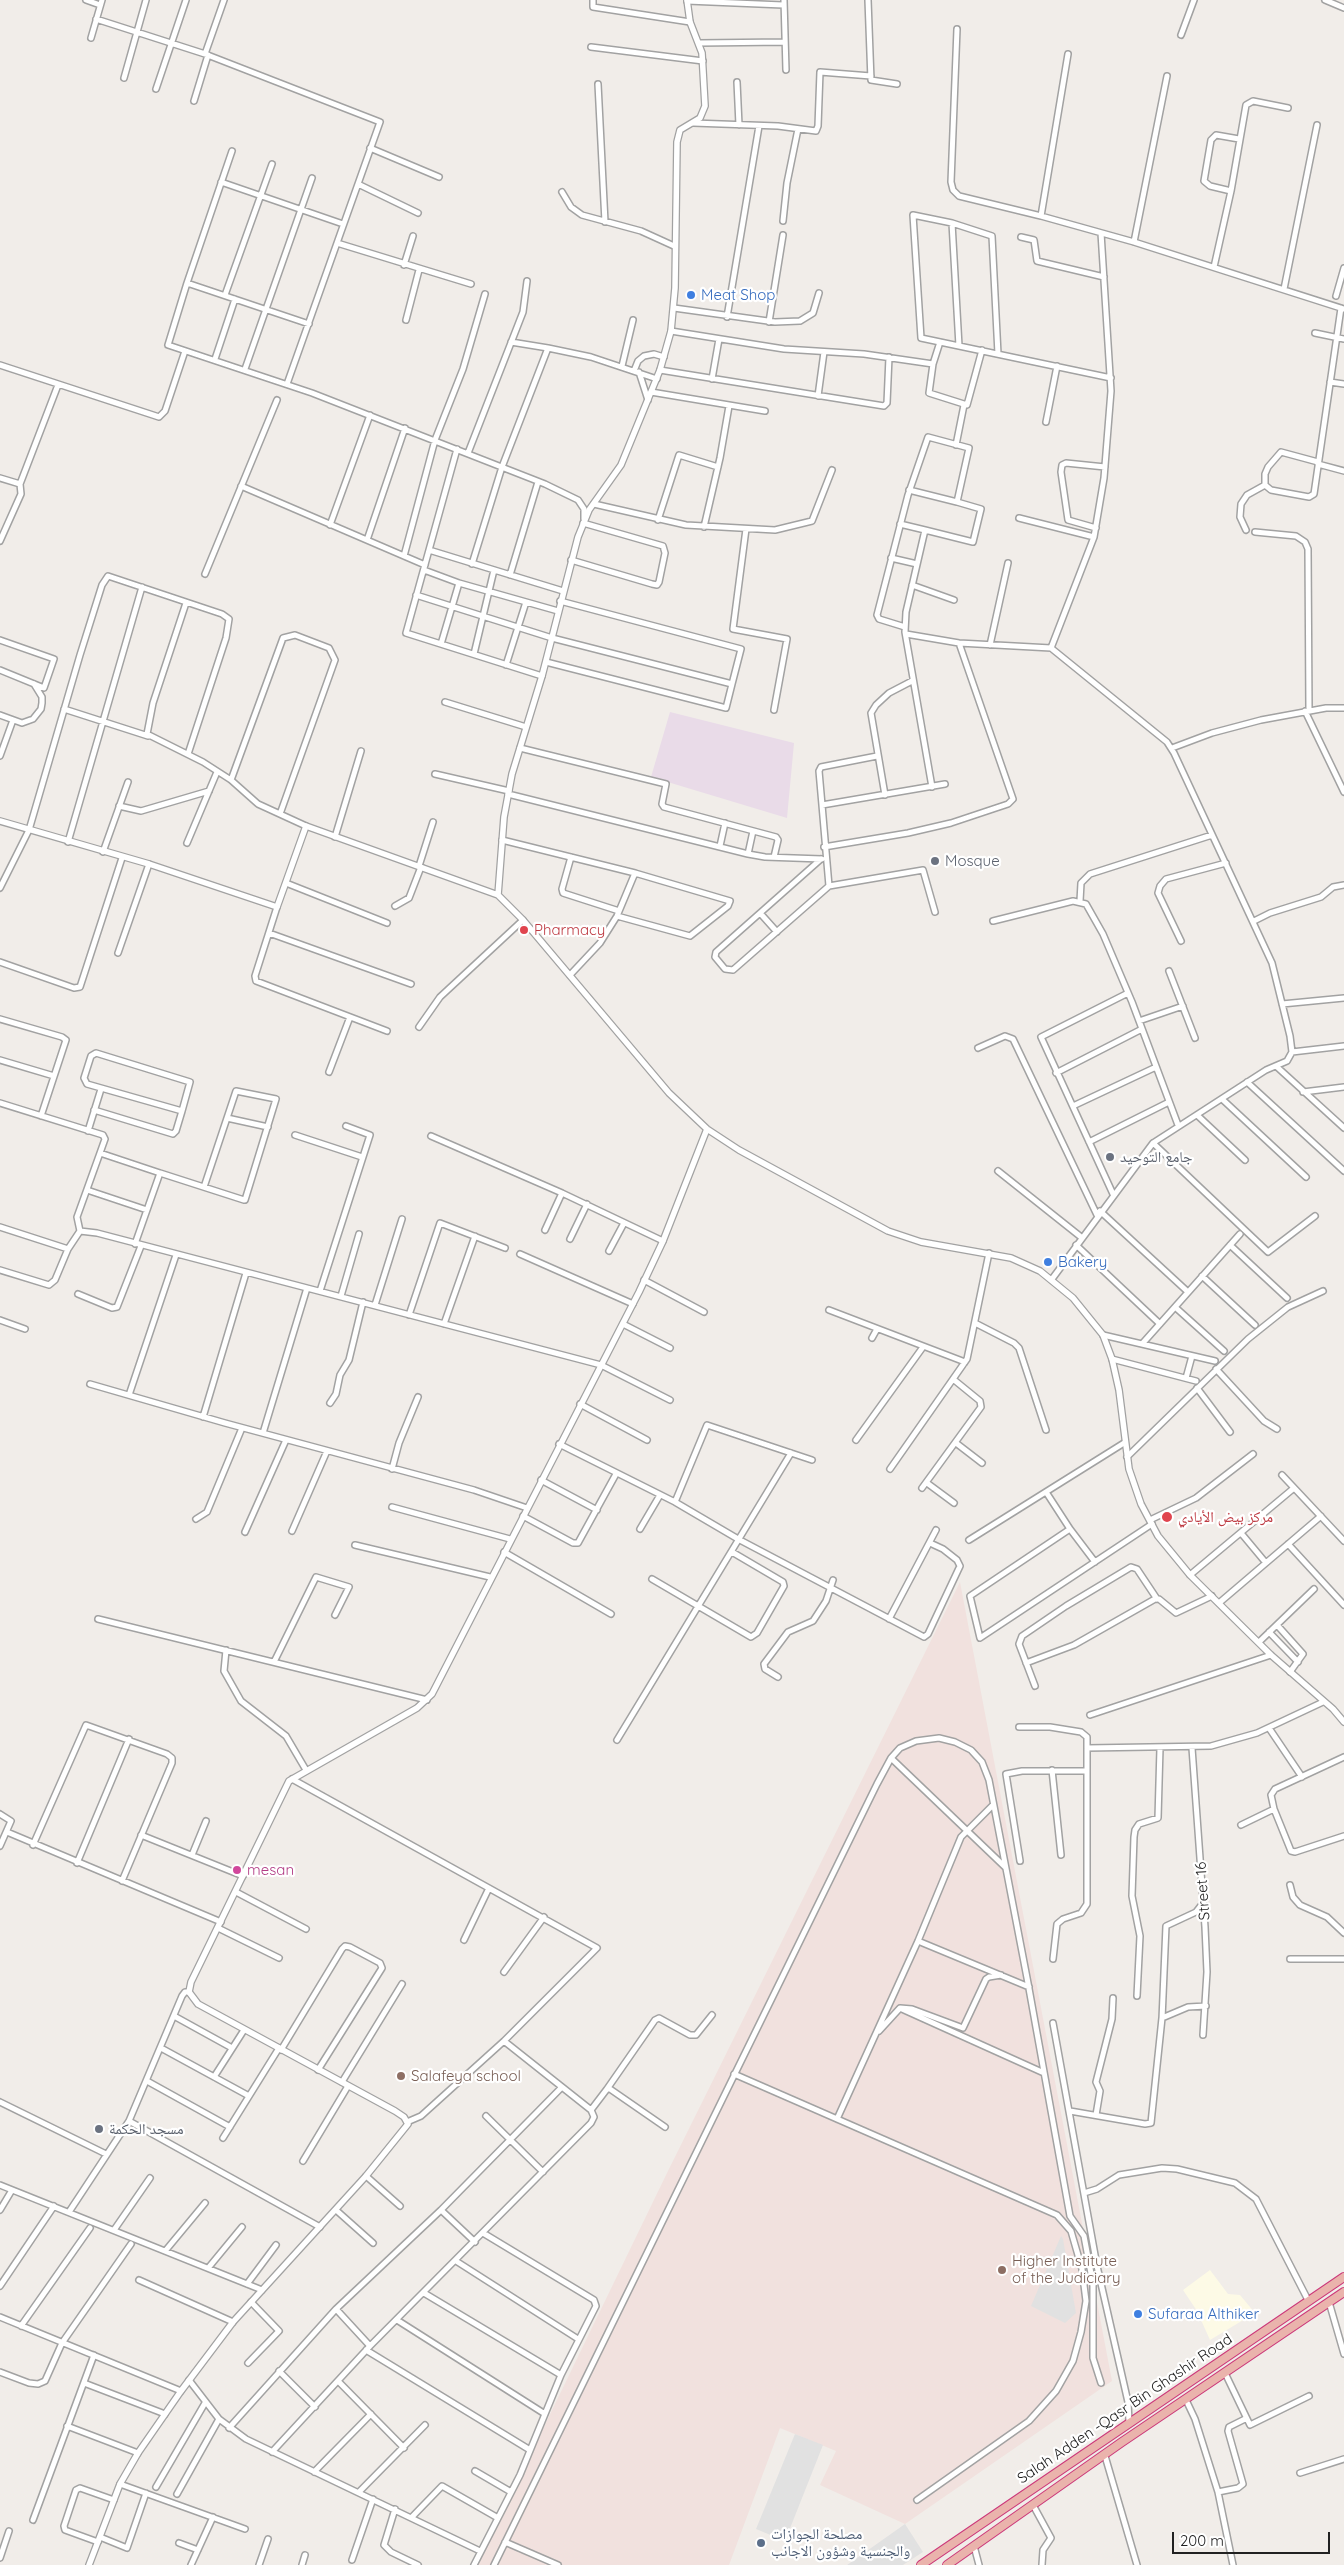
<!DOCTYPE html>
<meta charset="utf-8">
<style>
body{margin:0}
#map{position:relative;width:1344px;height:2565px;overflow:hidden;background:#f1ede9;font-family:Quicksand,sans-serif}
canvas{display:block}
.scale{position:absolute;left:1172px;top:2532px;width:158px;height:22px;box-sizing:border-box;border:2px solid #212121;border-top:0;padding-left:6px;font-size:15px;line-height:18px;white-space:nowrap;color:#212121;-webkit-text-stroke:4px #fff;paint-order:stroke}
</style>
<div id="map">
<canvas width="1344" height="2565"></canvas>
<div class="scale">200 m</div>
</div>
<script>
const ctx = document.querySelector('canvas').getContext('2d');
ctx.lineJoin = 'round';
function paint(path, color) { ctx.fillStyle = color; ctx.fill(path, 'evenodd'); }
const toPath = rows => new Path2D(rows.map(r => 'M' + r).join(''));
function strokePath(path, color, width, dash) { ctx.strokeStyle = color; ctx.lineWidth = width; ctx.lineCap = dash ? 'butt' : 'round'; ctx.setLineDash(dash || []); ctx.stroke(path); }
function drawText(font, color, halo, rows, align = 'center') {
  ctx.font = font + ' Quicksand,"Noto Naskh Arabic",sans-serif'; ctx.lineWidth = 4.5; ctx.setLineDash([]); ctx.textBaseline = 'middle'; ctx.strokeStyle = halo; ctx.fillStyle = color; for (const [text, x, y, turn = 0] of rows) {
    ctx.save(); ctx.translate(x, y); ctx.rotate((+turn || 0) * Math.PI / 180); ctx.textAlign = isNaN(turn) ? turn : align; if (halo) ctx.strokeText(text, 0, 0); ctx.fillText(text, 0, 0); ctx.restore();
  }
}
paint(toPath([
 [670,712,794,743,787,818,651,777]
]), '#e9dbe8');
paint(toPath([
 [1210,2270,1228,2294,1240,2295,1255,2313,1210,2340,1197,2311,1183,2290]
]), '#fdfae6');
paint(toPath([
 [960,1582,1112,2381,905,2524,820,2485,836,2451,780,2428,729,2565,477,2565,667,2173]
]), '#f1e1de');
paint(toPath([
 [1061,2236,1063,2239,1076,2313,1065,2323,1031,2306],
 [795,2434,823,2445,785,2541,756,2529],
 [905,2524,923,2552,903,2565,847,2565]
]), '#e1e1e1');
const minor = toPath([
 [86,0,100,5],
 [593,0,593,7,690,22],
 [784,0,786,70],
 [868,0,871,80,897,84],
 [1325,0,1344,8],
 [687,1,783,5],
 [96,19,205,54,380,122,337,243,471,284],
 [957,29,951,182,953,190,959,196,1041,216,1134,242,1344,309],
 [1181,35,1194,0],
 [91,38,102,0],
 [699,43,785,42],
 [591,47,703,61],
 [205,54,224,0],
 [124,78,146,0],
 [737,82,739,125],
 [598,84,605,222],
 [156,89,186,0],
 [194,101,208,55],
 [693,123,778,126,816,131,818,126,820,72,871,76],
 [370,148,439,177],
 [232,151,187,283,168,345,312,393,545,484,578,500,584,509,584,519],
 [221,182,343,224],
 [358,184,418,213],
 [1231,191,1210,186,1204,181,1211,140,1216,135,1239,139],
 [562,192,571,207,582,215,641,231,674,246],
 [1041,216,1068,54],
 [783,221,787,183,798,129],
 [952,223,959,346],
 [1021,237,1034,240,1037,261,1104,277],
 [1134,242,1167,76],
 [404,265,413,236],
 [1214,267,1231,191,1246,105,1253,101,1288,108],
 [187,283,309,324],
 [1284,289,1317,125],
 [225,295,272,164],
 [1336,296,1344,268],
 [674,308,775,322,800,321,813,313,819,293],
 [727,317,759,126],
 [406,320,419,270],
 [769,322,783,235],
 [671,331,784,349,864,354,933,364,940,342],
 [1315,333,1344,339],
 [548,348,591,357,657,379],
 [998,354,992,236,952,223,913,215,921,338,1111,378],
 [215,359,235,299],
 [933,364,929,393,967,405,982,350],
 [0,365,159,417,165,411,185,351],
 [622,366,633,320],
 [245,369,312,178],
 [660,370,884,406,887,403,889,357],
 [634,371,638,361,644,356,654,354,664,357],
 [639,372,648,400],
 [712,379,719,339],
 [1330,382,1344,384],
 [287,384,337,243],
 [651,392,765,411],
 [818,396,824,352],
 [1046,422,1057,366],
 [956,445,964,405],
 [457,449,406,633,542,676],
 [468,453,523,312,527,281],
 [1318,462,1281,452,1268,467,1265,474,1265,485,1271,490,1309,497,1314,494,1341,308],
 [1318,464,1344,471],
 [0,478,20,484],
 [241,486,425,565],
 [909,490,957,502],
 [594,504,686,525,775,530,812,521,832,470],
 [1019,518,1094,537],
 [658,520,679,455,718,467],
 [900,524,925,530,906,612,905,632,932,787],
 [330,525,370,415],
 [704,527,720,458,729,406],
 [1096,528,1068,520,1061,472,1062,465,1066,463,1105,467],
 [746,529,733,629,787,639,774,710],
 [1246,530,1240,517,1241,504,1247,495,1265,485],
 [1255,532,1296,536,1305,542,1308,549,1309,711],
 [367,540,405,428],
 [0,541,21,494,20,484,58,385],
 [429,550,563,591],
 [404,556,435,440,463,369,485,294],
 [891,558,917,564],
 [571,560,652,584,657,585,659,582,665,553,663,546,583,523],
 [472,564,502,467,548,348,511,342],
 [424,570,459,583,558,611],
 [205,574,277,400],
 [510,575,538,482],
 [912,585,954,600],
 [416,595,552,638,732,684,726,708,546,662],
 [560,601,741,649,732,684],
 [186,603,153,703,147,734,203,762,231,780,258,804,306,826],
 [905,627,879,619,877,615,908,495,928,437,969,448,957,502,981,509,973,542,925,530],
 [906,634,959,643,1051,648,1167,742,1174,753,1272,963,1290,1036,1292,1052,1287,1061,1266,1070,1153,1143,1052,1279],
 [0,640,54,659,44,688,0,670],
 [441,644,459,583],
 [990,645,1008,563],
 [1051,648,1094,537,1104,478,1111,391,1101,233],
 [474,654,494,570],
 [506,665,526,602],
 [445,702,526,727],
 [64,709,148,736],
 [1305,711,1344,792],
 [0,715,22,723,33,719,41,709,42,703,42,697,34,684],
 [520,748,666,784,662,804,664,807,776,837,778,840,774,857],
 [1172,748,1212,733,1261,720,1326,708,1344,708],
 [0,756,13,720],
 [435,774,509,791],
 [231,780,283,638,295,635,329,648,335,660,280,814],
 [508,794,748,854,765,857,822,859],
 [885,795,871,713,876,705,889,693,912,681],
 [822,805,819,771,821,767,877,756],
 [119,806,141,811,209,791],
 [335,837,361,751],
 [502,840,635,873],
 [68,842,142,587],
 [187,843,217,772],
 [720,846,725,823],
 [824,847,908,833,951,823,1008,804,1013,799,959,643],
 [103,852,128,782],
 [748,854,753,831],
 [571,857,562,889,563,893,619,911],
 [821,859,716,952,715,957,725,969,733,970,829,886,822,805,945,784],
 [419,866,433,822],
 [286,883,387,923],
 [829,886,923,870,935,912],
 [0,888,29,830,80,655,102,585,108,576,222,614,229,619,226,638,188,754],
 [1080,901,1081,883,1090,874,1212,835],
 [395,906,409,898,421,867],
 [277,907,255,976,256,981,387,1031],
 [760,913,777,932],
 [993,921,1073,901,1086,904,1103,934,1132,1002,1178,1125],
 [1254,921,1270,913,1321,897,1333,887,1344,885],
 [269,933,411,984],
 [1181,941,1158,893,1160,886,1166,879,1226,863],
 [118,953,149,864],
 [0,962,74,988,80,987,122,858],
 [1169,971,1195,1038],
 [570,975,600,943,617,916,635,873,730,901,728,906,690,936,617,916],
 [1282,1004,1344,998],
 [0,1019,62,1037,66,1040,41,1116],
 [1139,1021,1183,1006],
 [419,1027,440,997,523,920],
 [978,1048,1005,1036,1013,1039,1097,1215],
 [1292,1052,1344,1046],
 [0,1060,54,1076],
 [1276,1066,1344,1128],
 [329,1072,350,1017],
 [1056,1073,1142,1029],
 [1247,1082,1344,1171],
 [1303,1092,1344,1087],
 [1222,1099,1306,1177],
 [0,1103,103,1135,105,1139,100,1153],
 [1073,1106,1156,1067],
 [94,1110,173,1134,176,1131,182,1111,190,1082,96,1053,91,1056,84,1078,87,1084,182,1111],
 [1197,1115,1245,1160],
 [227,1118,268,1127],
 [88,1131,101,1089],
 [295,1135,362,1157],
 [431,1136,562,1193,663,1241],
 [1089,1142,1169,1102],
 [1153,1143,1268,1252,1315,1216],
 [998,1171,1081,1237],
 [160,1173,244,1200,245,1200,276,1099,236,1091,204,1187],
 [87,1190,147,1210],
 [1113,1194,1041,1037,1128,993],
 [1100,1211,1188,1292],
 [0,1227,68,1249,80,1231,97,1233,601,1365,670,1400],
 [545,1230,562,1193],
 [80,1231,77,1217,100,1153,160,1173,135,1244],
 [570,1239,587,1204],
 [1076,1245,1160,1324],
 [1230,1245,1287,1298],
 [609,1251,624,1223],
 [520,1254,633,1304],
 [0,1270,49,1285,55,1280,68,1249],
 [1202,1276,1255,1325],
 [644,1280,704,1312],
 [320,1291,370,1135,346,1126],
 [78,1294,112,1308,117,1307,141,1246],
 [341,1296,359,1234],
 [375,1305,402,1219],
 [1175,1307,1224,1351],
 [829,1310,965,1362],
 [409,1315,440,1223,505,1248],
 [0,1320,25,1329],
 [975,1323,1014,1343,1019,1348,1046,1430],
 [444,1324,475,1236],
 [623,1324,670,1348],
 [1103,1335,1215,1361],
 [872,1338,877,1329],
 [1142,1344,1240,1234],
 [1112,1359,1196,1381],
 [1216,1369,1264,1421,1277,1429],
 [1186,1378,1192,1356],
 [90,1384,225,1423,474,1490,527,1508],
 [1197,1388,1230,1432],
 [129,1395,176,1255],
 [330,1403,336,1394,340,1375,349,1360,363,1302],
 [580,1404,647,1440],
 [203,1417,246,1273],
 [263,1433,307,1288],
 [856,1440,923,1347],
 [956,1443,982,1463],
 [559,1444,675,1502,738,1539,924,1637,928,1634,960,1566,957,1560,943,1549,930,1543],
 [1127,1457,1248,1339,1288,1307,1323,1291],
 [392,1469,399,1443,418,1397],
 [890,1469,967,1359,989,1253],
 [1282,1475,1344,1541],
 [541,1480,597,1510],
 [927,1483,954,1503],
 [922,1488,981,1407,980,1401,953,1379],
 [1046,1492,1070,1529],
 [675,1502,707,1425,812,1460],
 [392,1507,510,1539],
 [523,1516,573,1543,578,1543,616,1474],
 [196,1519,207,1512,242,1428],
 [1150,1520,1196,1498,1253,1454],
 [640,1529,660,1495],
 [292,1531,327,1451],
 [245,1532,286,1440],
 [1241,1533,1266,1563],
 [969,1540,1124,1443],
 [1288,1544,1344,1605],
 [355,1545,490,1577],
 [504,1552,611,1614],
 [1095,1562,1070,1529,970,1596,980,1638,1152,1524],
 [1190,1575,1294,1488],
 [652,1579,751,1637,757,1633,784,1586,783,1582,732,1552],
 [1219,1603,1321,1516],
 [98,1619,427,1700],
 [889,1619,936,1530],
 [1277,1625,1303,1654,1290,1672],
 [1269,1632,1298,1662],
 [1259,1642,1314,1589],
 [226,1650,224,1671,241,1701,286,1736,306,1770],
 [274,1662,316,1577,349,1587,335,1615],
 [1026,1663,1074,1645,1155,1599,1159,1599,1176,1613,1212,1596],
 [778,1677,765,1669,764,1664,788,1632,813,1621,826,1601,833,1580],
 [1035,1686,1019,1644,1022,1636,1066,1606,1131,1567,1137,1569,1157,1599],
 [1090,1715,1271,1655],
 [1019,1727,1050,1727,1081,1732,1087,1737,1087,1904,1081,1913,1063,1919,1057,1924,1053,1959],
 [1269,1728,1302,1777],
 [617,1740,791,1453],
 [1087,1748,1211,1746,1257,1733,1323,1702],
 [1192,1748,1205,1927,1207,1972,1203,2035],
 [891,1758,1005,1867],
 [1052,1770,1061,1855],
 [292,1779,597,1948,504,2041,421,2116,407,2122],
 [1274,1809,1291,1851,1295,1852,1344,1836],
 [0,1814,11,1821,0,1846],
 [1241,1825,1274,1809,1271,1795,1275,1789,1344,1757],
 [7,1832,221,1922],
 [141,1835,243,1876],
 [33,1845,86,1725,167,1754,172,1758,172,1763,122,1881],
 [192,1855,206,1821],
 [1020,1861,1006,1774,1022,1771,1086,1771],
 [77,1863,129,1739],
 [1290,1885,1293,1897,1300,1905,1327,1917,1344,1933],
 [236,1892,306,1929],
 [218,1928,279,1958],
 [464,1940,489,1888],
 [918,1941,1029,1987],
 [1290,1959,1344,1959],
 [504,1972,544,1917],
 [1137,1996,1140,1936,1132,1896,1134,1837,1135,1830,1139,1824,1158,1818,1160,1748],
 [902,2009,1044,2073],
 [174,2016,232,2048],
 [1162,2019,1166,1926,1196,1912,1203,1903],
 [1053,2023,1097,2266,1128,2402,1129,2422],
 [879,2031,900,2008,912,2009,963,2028,986,1979,989,1977,1001,1975],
 [161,2048,249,2096],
 [281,2050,342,1949,345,1946,350,1947,380,1963,382,1968,318,2070],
 [734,2074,1057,2215,1071,2231,1082,2269,1086,2301,1081,2332,1073,2361,1056,2391,1029,2421,917,2500],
 [214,2077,244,2030],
 [147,2081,230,2127],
 [342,2082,402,1984],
 [607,2089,655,2020,659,2018,690,2035,696,2035,712,2015],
 [0,2102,106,2154],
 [591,2110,607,2089,610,2089,665,2127],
 [1070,2111,1145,2124,1151,2123,1162,2018,1188,2007,1206,2006],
 [1096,2115,1100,2091,1096,2082,1112,2019,1113,1998],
 [486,2116,543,2172],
 [837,2119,918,1941,961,1837,993,1805],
 [129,2121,320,2227],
 [223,2138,279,2048],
 [303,2161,348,2086],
 [366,2176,400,2206],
 [0,2185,262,2290],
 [1084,2193,1097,2189,1119,2175,1162,2168,1177,2169,1235,2183,1256,2199,1308,2300],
 [0,2210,12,2190],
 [336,2210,373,2243],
 [441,2210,475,2242],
 [69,2212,129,2121,182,1996,185,1992,189,1992],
 [114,2230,150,2178],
 [166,2250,205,2203],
 [456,2261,578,2339],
 [209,2267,242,2227],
 [139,2280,233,2322],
 [247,2284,276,2245],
 [0,2286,54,2206],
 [424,2293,561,2375],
 [1329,2302,1344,2354],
 [336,2309,370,2346],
 [0,2317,181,2391],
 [397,2320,545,2414],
 [21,2326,90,2228],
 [366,2350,530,2450],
 [248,2363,279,2331,251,2302],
 [279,2371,315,2407],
 [0,2372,29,2383,38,2384,45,2381,62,2343,131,2244],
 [1225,2373,1250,2425,1309,2396],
 [189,2380,219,2419,246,2439,480,2551],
 [339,2382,404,2448],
 [84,2383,165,2414],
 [1186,2400,1195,2419,1218,2492,1233,2565],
 [67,2426,138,2453],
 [229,2428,336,2309,441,2210,561,2088],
 [272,2452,370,2346,591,2123,594,2117,591,2110,504,2041],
 [1105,2456,1137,2565],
 [475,2471,511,2492],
 [314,2472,371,2414],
 [1300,2473,1344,2459],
 [120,2484,245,2529],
 [156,2487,205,2403],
 [359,2492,425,2425],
 [1218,2492,1238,2488,1243,2484,1228,2431,1229,2427,1245,2419],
 [177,2494,219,2419],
 [1033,2505,1051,2538,1043,2550,1042,2565],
 [395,2509,384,2545,391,2552,418,2565],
 [412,2517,442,2486,498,2518],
 [33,2520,94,2355],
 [100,2537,127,2548,146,2493],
 [98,2542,65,2530,64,2526,76,2490,80,2488,114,2500],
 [505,2542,558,2565],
 [179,2543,198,2550],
 [974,2546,979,2565],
 [0,2558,9,2531],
 [352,2560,373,2499],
 [191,2565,213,2517],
 [259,2565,268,2539],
 [302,2565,305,2555],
 [474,2565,520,2475,561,2375,596,2306,594,2300,483,2233],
 [494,2565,877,1784,891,1758,900,1748,916,1741,939,1738,955,1742,971,1750,982,1762,989,1780,1028,1983,1070,2216,1084,2236,1093,2284,1093,2358,1101,2383]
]);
const tertiary = toPath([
 [687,0,690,22,702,53,705,106,700,118,680,130,677,142,675,288,671,331,660,370,621,465,589,510,578,537,542,676,512,774,504,817,498,895,523,920,669,1093,707,1129,739,1150,888,1231,921,1242,1011,1258,1040,1271,1073,1298,1103,1335,1112,1359,1119,1390,1129,1469,1141,1504,1158,1536,1190,1575,1271,1655,1333,1709,1344,1722],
 [0,821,149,864,277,907,306,826,498,895],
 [89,2565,120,2484,138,2453,181,2391,233,2322,366,2176,408,2124,404,2117,395,2111,198,2004,189,1992,191,1982,289,1781,417,1708,432,1694,639,1292,663,1241,707,1129]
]);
const trunk = toPath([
 [921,2565,1344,2277],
 [947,2565,1122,2442,1344,2292]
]);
strokePath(minor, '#a2a2a2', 8);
strokePath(tertiary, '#a2a2a2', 8);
strokePath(trunk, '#cc397a', 10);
strokePath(minor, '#fff', 5);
strokePath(tertiary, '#fff', 5.5);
strokePath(trunk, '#eab3ac', 8);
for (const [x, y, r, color] of [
 [691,295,5,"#3f7fe0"],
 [935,861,5,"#6b7280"],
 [524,930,5,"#e0444e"],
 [1110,1157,5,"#6b7280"],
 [1048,1262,5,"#3f7fe0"],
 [1167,1517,6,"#e0444e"],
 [237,1870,5,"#d1479c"],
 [401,2076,5,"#8d6e63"],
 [99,2129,5,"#6b7280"],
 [1002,2270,5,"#8d6e63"],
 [1138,2314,5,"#3f7fe0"],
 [761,2543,5,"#5c6f8a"]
]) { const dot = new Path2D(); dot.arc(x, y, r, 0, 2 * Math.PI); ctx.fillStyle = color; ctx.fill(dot); strokePath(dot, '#fff', 2); }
drawText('15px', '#366cbe', '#fff', [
 ["Meat Shop",701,295],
 ["Bakery",1058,1262],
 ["Sufaraa Althiker",1148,2314]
], 'left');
drawText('15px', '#5b616d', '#fff', [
 ["Mosque",945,861],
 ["جامع التوحيد",1120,1157],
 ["مسجد الحكمة",109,2129]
], 'left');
drawText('15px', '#be3a42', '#fff', [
 ["Pharmacy",534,930],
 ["مركز بيض الأيادي",1178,1517]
], 'left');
drawText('15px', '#b23c85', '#fff', [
 ["mesan",247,1870]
], 'left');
drawText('15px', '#212121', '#fff', [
 ["Street 16",1203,1891,-94],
 ["Salah Adden -Qasr Bin Ghashir Road",1125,2409,-34]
]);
drawText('15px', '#785e54', '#fff', [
 ["Salafeya school",411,2076],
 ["Higher Institute",1012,2261],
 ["of the Judiciary",1012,2278]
], 'left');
drawText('15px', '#4e5e75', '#fff', [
 ["مصلحة الجوازات",771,2534],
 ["والجنسية وشؤون الاجانب",771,2551]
], 'left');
</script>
